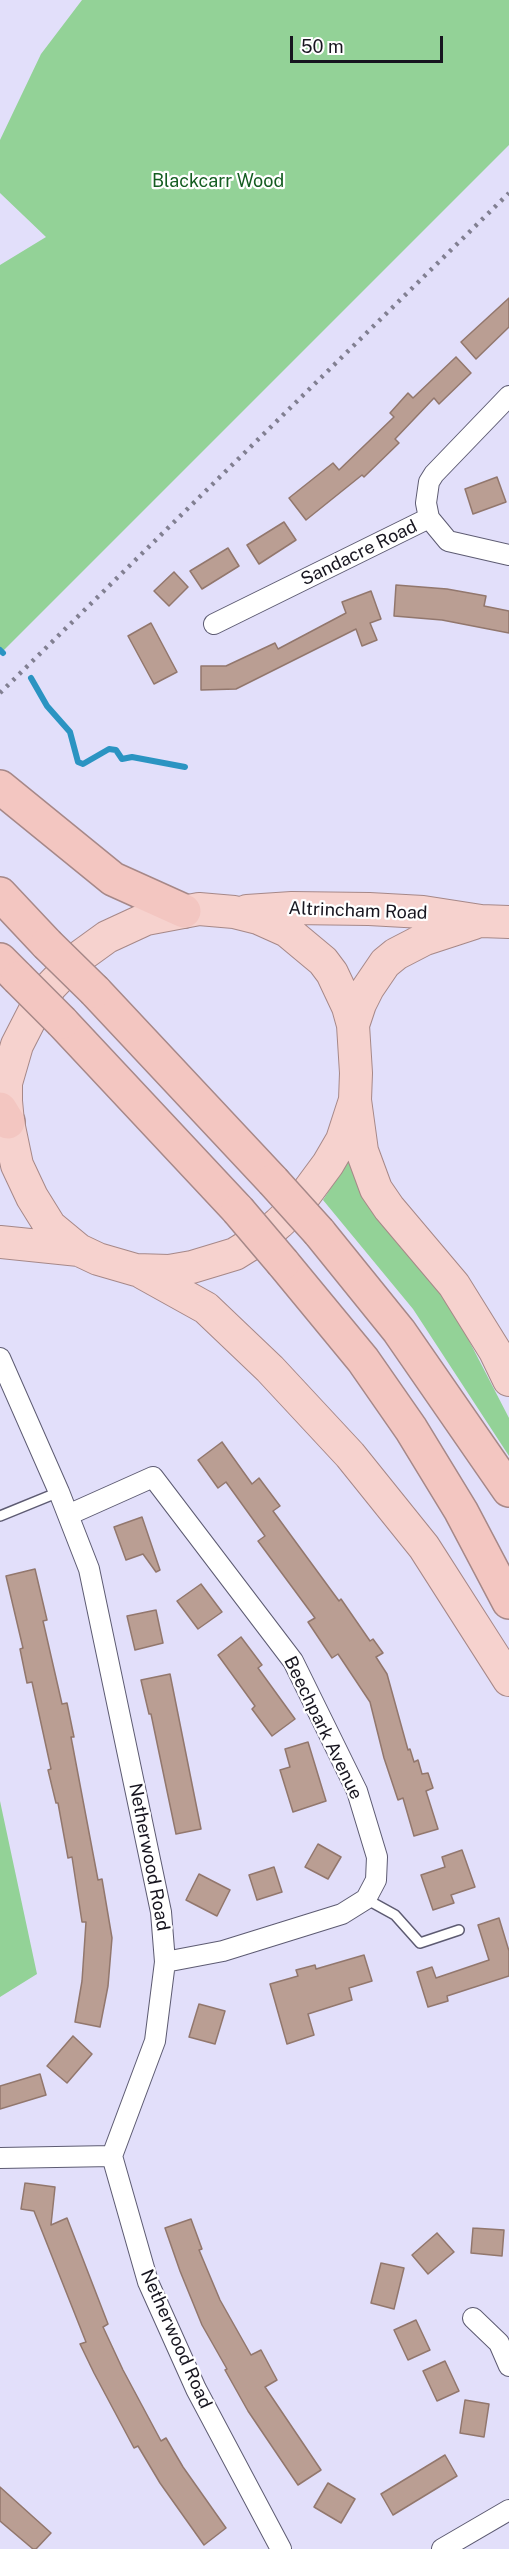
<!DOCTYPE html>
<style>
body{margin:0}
#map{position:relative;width:509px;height:2549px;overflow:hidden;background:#e2dffa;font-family:"Public Sans",sans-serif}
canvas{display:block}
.scale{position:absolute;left:290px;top:36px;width:153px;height:27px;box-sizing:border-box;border:3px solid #17151f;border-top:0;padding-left:8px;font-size:18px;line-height:21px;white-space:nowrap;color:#17151f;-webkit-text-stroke:4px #fff;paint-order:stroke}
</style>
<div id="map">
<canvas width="509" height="2549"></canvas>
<div class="scale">50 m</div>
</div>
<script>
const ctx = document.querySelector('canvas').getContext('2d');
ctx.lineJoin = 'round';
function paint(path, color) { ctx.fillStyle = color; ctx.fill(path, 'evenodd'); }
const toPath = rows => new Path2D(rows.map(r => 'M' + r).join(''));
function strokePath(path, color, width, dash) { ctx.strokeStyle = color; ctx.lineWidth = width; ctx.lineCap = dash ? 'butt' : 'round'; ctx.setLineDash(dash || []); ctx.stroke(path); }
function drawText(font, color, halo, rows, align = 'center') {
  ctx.font = font + ' "Public Sans",sans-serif'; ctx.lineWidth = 4.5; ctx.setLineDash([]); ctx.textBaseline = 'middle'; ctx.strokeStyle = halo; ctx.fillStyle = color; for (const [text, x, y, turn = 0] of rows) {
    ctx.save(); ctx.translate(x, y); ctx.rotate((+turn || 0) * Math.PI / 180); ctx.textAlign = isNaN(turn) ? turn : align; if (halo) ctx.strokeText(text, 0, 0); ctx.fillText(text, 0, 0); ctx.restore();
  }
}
paint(toPath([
 [82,0,509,0,509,145,0,654,0,265,46,237,0,193,0,140,41,54],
 [350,1158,448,1300,509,1418,509,1456,413,1309,323,1200],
 [0,1801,37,1974,0,1997]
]), '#93d297');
strokePath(toPath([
 [0,650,3,653],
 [31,678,47,706,70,732,78,762,83,764,109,749,116,750,122,759,132,757,185,767]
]), '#2b94c2', 6);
const building = toPath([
 [509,298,509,327,476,359,461,342,509,298],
 [456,357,471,373,439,404,434,398,395,439,399,443,364,477,362,475,306,520,289,498,333,463,339,470,394,417,390,413,408,393,413,398,456,357],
 [497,477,506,502,473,514,465,489,497,477],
 [284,522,296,540,259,564,247,545,284,522],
 [228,548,239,566,202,589,190,571,228,548],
 [174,572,188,587,169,606,154,591,174,572],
 [396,585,447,589,486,596,484,606,509,611,509,633,442,620,394,616,396,585],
 [371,591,381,619,370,623,377,640,362,646,356,629,236,689,201,690,201,666,226,666,275,643,278,649,346,613,342,602,371,591],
 [151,623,177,672,154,684,128,636,151,623],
 [222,1442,252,1484,259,1478,280,1506,273,1511,339,1601,341,1599,370,1641,373,1639,383,1653,376,1657,387,1674,408,1750,410,1749,414,1762,418,1760,422,1774,428,1773,433,1788,426,1791,438,1829,414,1836,403,1798,398,1800,384,1758,370,1702,338,1654,332,1658,308,1622,315,1618,258,1541,265,1536,226,1482,218,1488,198,1460,222,1442],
 [142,1517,160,1570,156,1572,143,1554,126,1560,114,1527,142,1517],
 [35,1569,47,1620,43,1621,62,1704,67,1703,74,1737,71,1737,98,1880,102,1879,112,1938,108,1986,100,2027,75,2022,82,1981,86,1922,82,1922,72,1857,68,1858,58,1803,56,1803,48,1770,51,1769,32,1682,27,1683,20,1649,23,1648,6,1576,35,1569],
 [201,1584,222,1612,198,1629,177,1601,201,1584],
 [156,1610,163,1643,135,1650,127,1616,156,1610],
 [241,1637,262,1665,258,1668,295,1719,272,1736,252,1709,255,1706,218,1655,241,1637],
 [170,1674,201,1829,176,1834,151,1714,149,1714,141,1680,170,1674],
 [308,1742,326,1801,293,1812,280,1770,290,1767,285,1749,308,1742],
 [318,1844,341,1857,328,1879,305,1867,318,1844],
 [462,1850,475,1887,451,1895,454,1903,433,1910,421,1875,445,1867,442,1857,462,1850],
 [274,1867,282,1892,257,1900,249,1875,274,1867],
 [199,1874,230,1890,217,1916,186,1900,199,1874],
 [499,1918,509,1951,509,1976,447,1996,448,2001,428,2007,417,1972,432,1967,436,1978,489,1960,478,1925,499,1918],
 [364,1955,372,1981,349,1988,352,2000,308,2014,314,2035,287,2044,270,1984,298,1976,296,1970,315,1965,316,1969,364,1955],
 [199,2004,225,2011,215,2044,189,2037,199,2004],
 [73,2036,92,2054,67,2083,47,2066,73,2036],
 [40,2074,46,2095,0,2109,0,2086,40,2074],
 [25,2183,55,2187,51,2225,67,2218,108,2324,103,2327,123,2370,161,2441,166,2438,183,2467,226,2528,204,2545,160,2483,138,2446,134,2448,94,2373,80,2344,86,2342,34,2211,21,2209,25,2183],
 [191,2219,202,2249,199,2250,220,2300,251,2355,261,2350,277,2380,265,2387,321,2470,298,2485,248,2411,225,2370,227,2369,202,2325,180,2271,165,2228,191,2219],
 [473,2228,504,2230,502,2256,471,2253,473,2228],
 [437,2233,454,2252,428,2274,412,2255,437,2233],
 [381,2263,404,2268,394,2309,371,2303,381,2263],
 [416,2320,430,2350,408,2360,394,2330,416,2320],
 [445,2361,459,2391,437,2401,423,2371,445,2361],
 [465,2400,489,2404,484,2437,460,2433,465,2400],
 [445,2455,457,2476,393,2515,381,2494,445,2455],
 [328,2483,355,2499,341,2523,314,2507,328,2483],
 [0,2487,51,2533,36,2549,33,2549,0,2521,0,2487]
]);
paint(building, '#ba9e93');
strokePath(building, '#92776d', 1.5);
const service = toPath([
 [0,1516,59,1492],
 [366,1899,395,1915,420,1943,459,1930]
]);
const minor = toPath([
 [509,396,434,474,429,482,426,503,429,518,448,541,509,555],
 [214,624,429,518],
 [0,1358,59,1492,89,1569,161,1912,165,1962,155,2041,112,2156,148,2282,196,2389,281,2549],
 [68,1515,153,1477,293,1661,357,1791,377,1857,376,1880,366,1899,342,1914,223,1951,165,1962],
 [0,2158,112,2156],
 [473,2318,499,2343,509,2366],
 [442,2549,509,2510]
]);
const trunk = toPath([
 [247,911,292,908,369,909,423,912,481,921,509,922],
 [353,1025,360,1004,368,988,385,963,396,954,425,939,474,923],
 [355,1100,342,1140,328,1164,297,1206,279,1223,264,1236,235,1254,192,1267,169,1271,136,1270,98,1259,79,1250,50,1226,32,1197,17,1165,8,1122,6,1101,6,1083,17,1045,38,1004,51,986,78,958,107,937,146,919,199,909,234,912,258,918,287,931,323,961,332,973,348,1007,353,1025,356,1073,355,1100,362,1151,376,1189,389,1208,454,1285,495,1351,509,1380],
 [0,1242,79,1250],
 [143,1273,206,1308,270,1369,350,1455,424,1547,509,1680]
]);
const motorway = toPath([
 [0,787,113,879,184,911],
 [0,894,47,944],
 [0,960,18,978],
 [95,991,273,1181],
 [62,1022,238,1210],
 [0,1109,8,1122],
 [319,1232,399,1331,509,1490],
 [283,1263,363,1360,411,1429,461,1511,509,1602]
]);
strokePath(service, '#5d5b72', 12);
strokePath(minor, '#5d5b72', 22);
strokePath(trunk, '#a68888', 34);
strokePath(motorway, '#a68888', 36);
strokePath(service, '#fff', 9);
strokePath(minor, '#fff', 20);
strokePath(trunk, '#f6d2ce', 32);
strokePath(motorway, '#f3c6c1', 33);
strokePath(toPath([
 [0,693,509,193]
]), '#817f91', 4.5, [3, 6]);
const motorwayBridge = toPath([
 [47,944,95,991],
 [18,978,62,1022],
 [273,1181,319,1232],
 [238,1210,283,1263]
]);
strokePath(motorwayBridge, '#a68888', 36, []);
strokePath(motorwayBridge, '#f3c6c1', 33);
drawText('18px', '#145d21', '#fff', [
 ["Blackcarr Wood",218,181]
]);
drawText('18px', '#17151f', '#fff', [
 ["Sandacre Road",359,553,-26],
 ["Altrincham Road",358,911,2],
 ["Beechpark Avenue",323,1728,64],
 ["Netherwood Road",149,1857,79],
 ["Netherwood Road",176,2339,66]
]);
</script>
